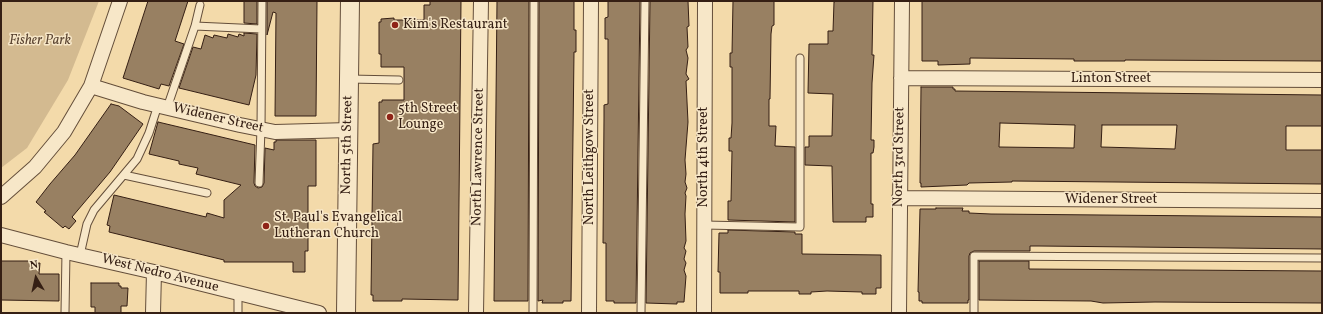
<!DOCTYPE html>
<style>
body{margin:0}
#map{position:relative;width:1323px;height:314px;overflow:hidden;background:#f3daaa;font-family:Vollkorn,serif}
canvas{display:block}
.frame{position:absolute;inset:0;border:2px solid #351f14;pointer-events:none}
.north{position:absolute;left:16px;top:258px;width:40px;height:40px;-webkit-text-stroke:3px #f7e7c8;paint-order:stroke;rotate:351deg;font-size:11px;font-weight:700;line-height:16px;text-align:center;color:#351f14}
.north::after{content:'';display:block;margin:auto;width:14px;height:18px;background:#351f14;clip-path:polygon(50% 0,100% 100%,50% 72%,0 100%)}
</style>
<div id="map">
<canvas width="1323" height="314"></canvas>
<div class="frame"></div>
<div class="north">N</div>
</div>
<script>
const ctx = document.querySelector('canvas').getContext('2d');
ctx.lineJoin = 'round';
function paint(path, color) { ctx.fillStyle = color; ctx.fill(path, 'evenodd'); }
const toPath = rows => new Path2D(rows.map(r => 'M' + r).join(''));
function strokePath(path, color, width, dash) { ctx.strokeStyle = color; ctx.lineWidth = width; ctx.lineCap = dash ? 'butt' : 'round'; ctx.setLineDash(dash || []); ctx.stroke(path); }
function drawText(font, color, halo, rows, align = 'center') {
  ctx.font = font + ' Vollkorn,serif'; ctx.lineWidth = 3; ctx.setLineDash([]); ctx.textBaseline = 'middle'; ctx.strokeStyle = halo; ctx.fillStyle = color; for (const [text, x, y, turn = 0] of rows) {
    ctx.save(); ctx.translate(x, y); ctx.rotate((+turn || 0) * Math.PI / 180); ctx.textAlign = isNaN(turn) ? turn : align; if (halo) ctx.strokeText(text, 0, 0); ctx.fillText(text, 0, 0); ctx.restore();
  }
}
paint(toPath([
 [1,1,99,1,68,80,27,148,1,168]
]), '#d3ba90');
const building = toPath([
 [148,1,188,1,175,41,184,44,169,86,161,84,159,89,123,78,148,1],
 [244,1,257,1,257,24,244,23,244,1],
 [267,1,317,1,316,116,275,116,276,13,273,12,267,35,267,1],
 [430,1,461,1,458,300,402,299,402,301,373,301,373,295,371,295,373,144,379,143,379,102,382,102,382,100,404,100,404,67,381,67,381,54,379,54,379,22,381,22,381,19,394,18,394,20,424,20,424,5,430,5,430,1],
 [497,1,529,1,528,301,494,301,497,1],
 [539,1,574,1,574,30,576,30,576,52,574,52,571,301,563,301,563,303,542,303,543,300,538,301,539,1],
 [608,1,640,1,636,303,614,303,614,301,606,301,606,243,603,243,604,118,604,105,608,104,608,39,605,39,605,18,608,17,608,1],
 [650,1,688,1,689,26,687,27,688,47,686,50,688,58,686,74,689,79,686,81,688,122,685,160,686,174,685,182,687,188,685,193,686,196,685,214,686,241,684,248,686,251,684,259,686,263,684,270,686,276,684,302,677,302,677,304,646,303,650,1],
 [733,1,774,1,774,25,772,26,771,34,770,99,769,99,769,126,776,126,775,146,795,147,795,222,728,220,728,201,731,201,732,151,729,151,729,138,731,138,732,123,732,67,730,67,730,53,732,53,733,1],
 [837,1,873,1,872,55,874,55,872,83,871,140,874,140,874,147,873,153,871,153,871,204,873,204,873,217,866,217,866,222,833,222,832,166,805,165,805,147,809,147,809,136,832,136,833,94,808,93,809,44,828,44,828,31,833,31,834,2,837,1],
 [922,1,1322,1,1322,61,1125,60,1125,61,1074,61,1074,59,970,58,970,64,938,65,938,61,922,61,922,1],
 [244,33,257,34,256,75,249,105,179,88,193,47,201,49,205,35,213,38,214,35,227,38,228,34,238,37,239,34,244,36,244,33],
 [921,87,953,87,953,89,955,89,955,91,1322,95,1322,126,1286,126,1286,150,1322,150,1322,184,1012,181,1012,182,969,183,967,185,921,187,921,183,920,183,921,87],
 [1000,123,1075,125,1074,148,999,147,1000,123],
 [1102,125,1177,125,1175,149,1101,147,1102,125],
 [111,104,119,106,143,124,110,172,72,217,76,221,69,229,65,226,63,228,44,212,46,211,36,202,50,184,75,155,111,104],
 [158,122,255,145,254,183,255,186,258,188,262,187,264,183,265,148,274,150,274,142,276,142,276,140,316,140,316,186,308,186,308,251,305,251,305,272,293,272,293,262,224,262,224,260,109,232,110,226,107,225,114,195,206,217,207,213,224,218,224,200,241,185,196,174,198,168,179,164,179,161,149,154,158,122],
 [936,208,963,208,962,211,969,211,969,213,991,214,1322,217,1322,249,1039,246,1030,246,1030,251,974,251,970,253,969,256,969,300,968,300,968,303,922,303,922,301,919,301,919,292,918,292,920,209,936,209,936,208],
 [728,230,795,232,795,234,802,234,802,254,881,255,881,288,876,288,876,294,862,294,862,292,827,291,811,292,811,294,799,294,799,291,748,291,748,293,720,293,720,272,718,272,719,233,728,233,728,230],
 [1,261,32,261,32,264,40,263,39,274,59,274,59,301,1,300,1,261],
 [979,261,1029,261,1029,269,1322,271,1322,303,1155,302,1103,303,1091,301,979,300,979,261],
 [91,283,119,283,119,286,121,286,121,288,128,288,127,306,121,306,121,313,95,313,95,307,91,307,91,283]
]);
paint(building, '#988062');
strokePath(building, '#351f14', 1);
const service = toPath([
 [195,26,200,5],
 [349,79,399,80],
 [167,108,195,26,261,29],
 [124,175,207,193],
 [259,183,261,129,262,1],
 [704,225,800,227,800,58],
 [80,255,87,224,94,210,137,159,149,133,158,105],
 [65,313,66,252],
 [238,313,238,293],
 [533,313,534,1],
 [641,313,645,1],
 [974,313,974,256,1322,258]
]);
const minor = toPath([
 [901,78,1322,80],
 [91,86,143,102,240,125,275,132,349,130],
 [1,197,35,167,64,132,91,86,120,1],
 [899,198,1322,201],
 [1,235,66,252,154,272,319,313],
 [153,313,154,272],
 [476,313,481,1],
 [589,313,591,1],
 [704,313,705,1],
 [899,313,902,1]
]);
const tertiary = toPath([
 [346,313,350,1]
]);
strokePath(service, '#644e3a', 9);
strokePath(minor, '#644e3a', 16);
strokePath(tertiary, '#644e3a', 20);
strokePath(service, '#f7e7c8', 7);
strokePath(minor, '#f7e7c8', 14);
strokePath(tertiary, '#f7e7c8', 18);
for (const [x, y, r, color] of [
 [395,25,4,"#8f2418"],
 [390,117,4,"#8f2418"],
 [266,226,4,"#8f2418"]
]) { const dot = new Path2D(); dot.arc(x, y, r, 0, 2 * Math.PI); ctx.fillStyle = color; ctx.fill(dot); strokePath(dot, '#f7e7c8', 1.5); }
drawText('14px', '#351f14', '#f7e7c8', [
 ["Kim's Restaurant",403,25],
 ["5th Street",398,109],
 ["Lounge",398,125],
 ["St. Paul's Evangelical",274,218],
 ["Lutheran Church",274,234]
], 'left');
drawText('italic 14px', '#5c4633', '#f7e7c8', [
 ["Fisher Park",40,41]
]);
drawText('14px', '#351f14', '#f7e7c8', [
 ["Linton Street",1111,79],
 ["Widener Street",218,119,13],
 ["North 5th Street",348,145,-89],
 ["North Lawrence Street",479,157,-89],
 ["North Leithgow Street",590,157,-90],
 ["North 4th Street",704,157,-90],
 ["North 3rd Street",900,157,-89],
 ["Widener Street",1111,200],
 ["West Nedro Avenue",160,274,14]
]);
</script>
